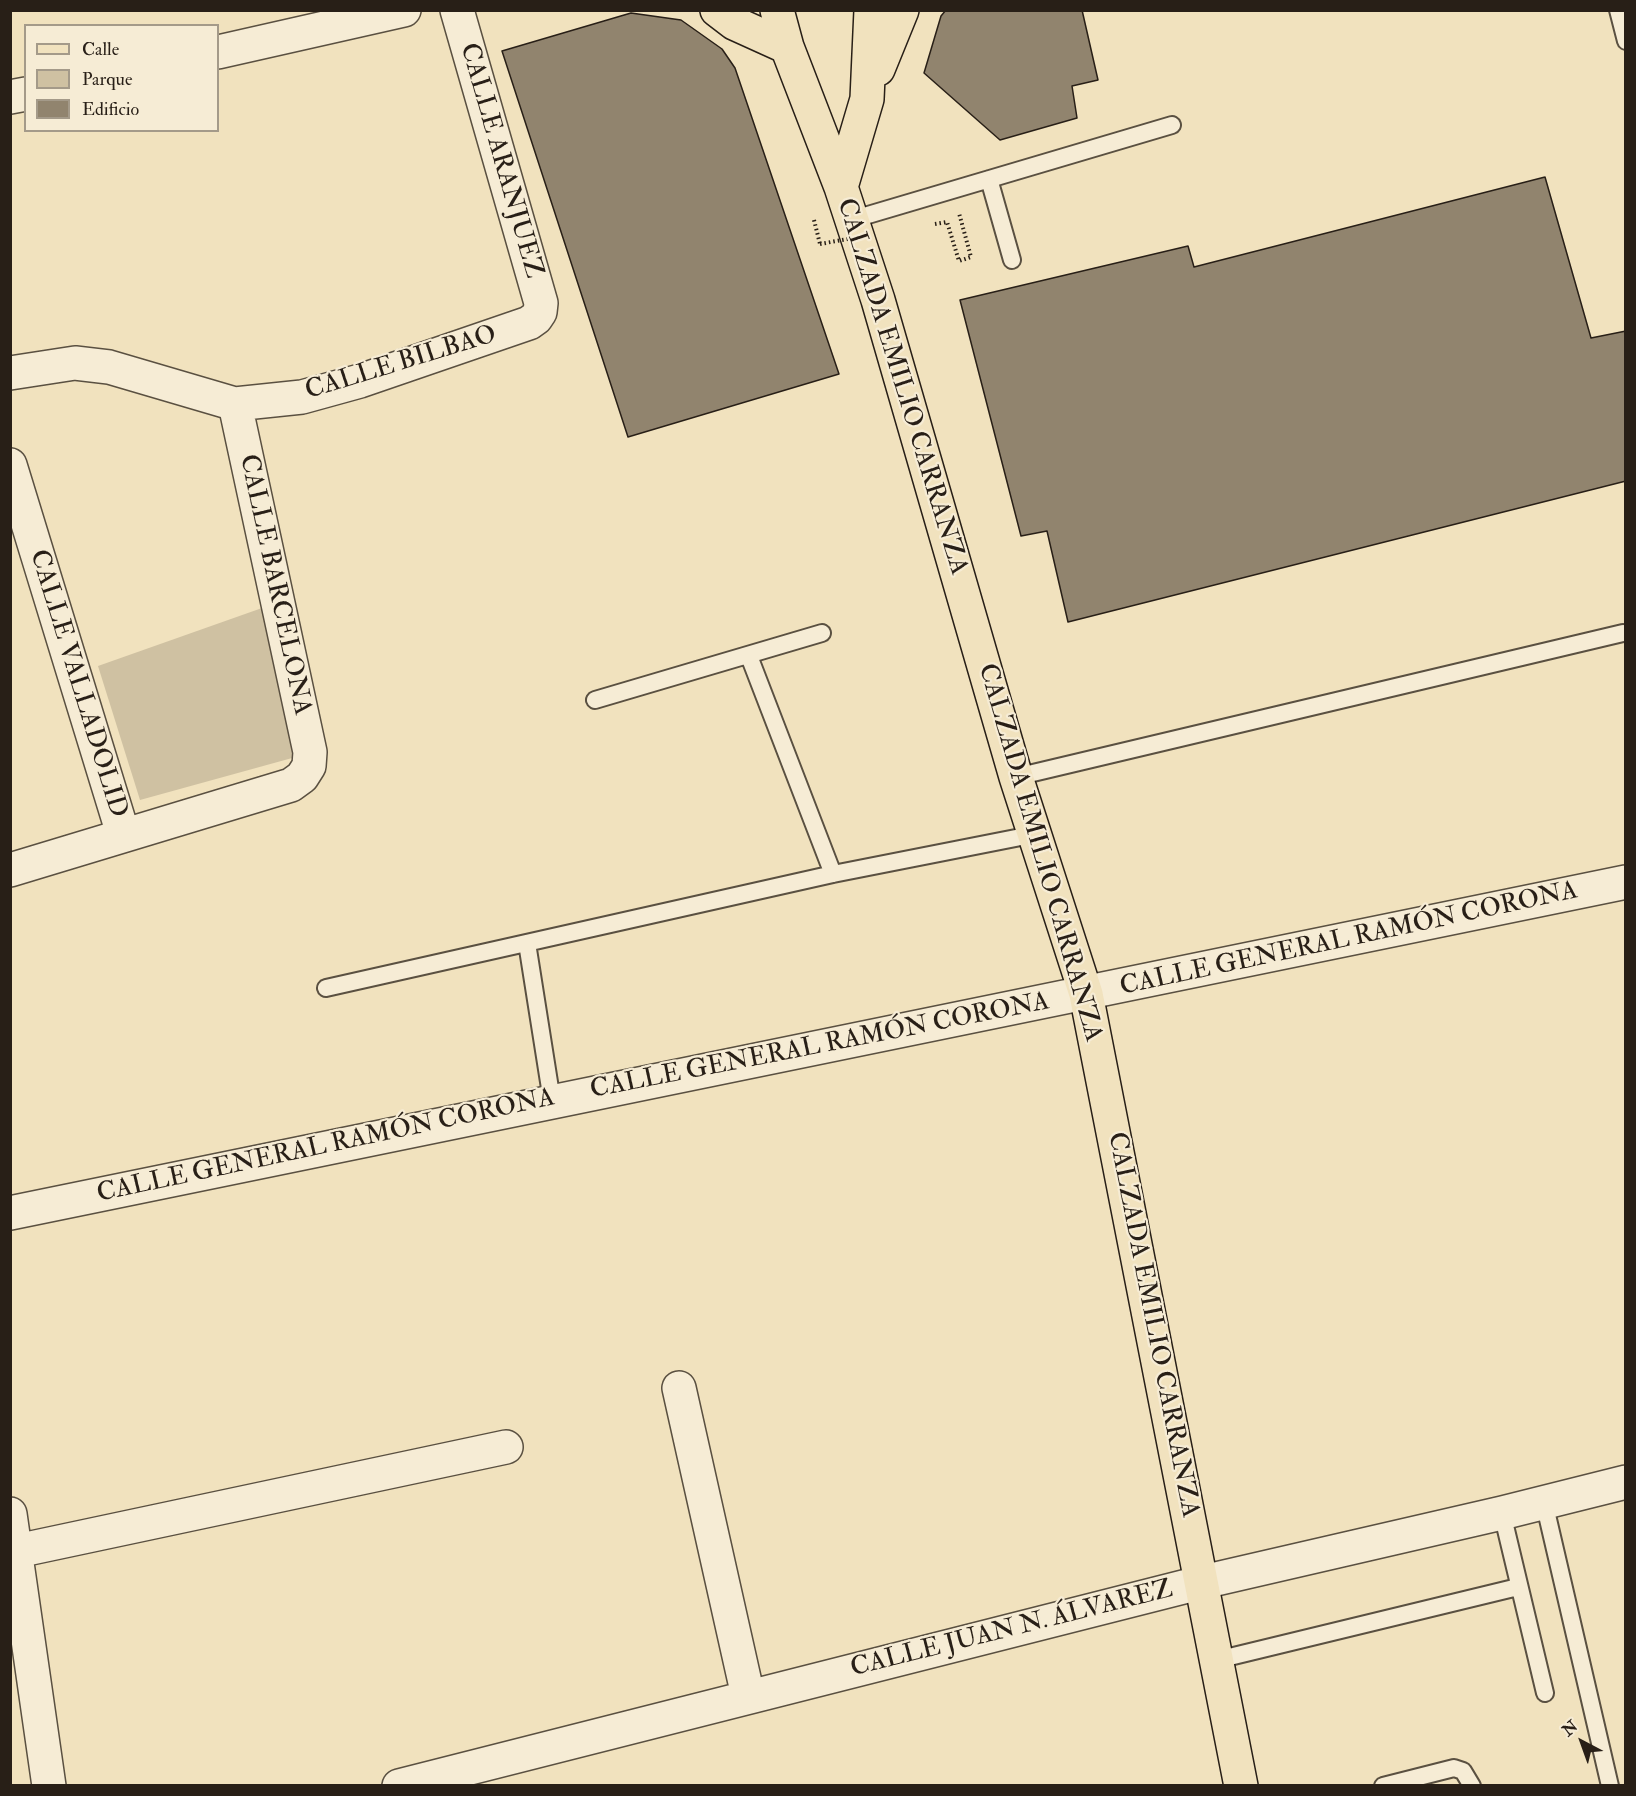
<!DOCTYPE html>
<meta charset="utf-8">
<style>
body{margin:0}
#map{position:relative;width:1636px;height:1796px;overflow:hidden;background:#f1e2be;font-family:"IM FELL Double Pica",serif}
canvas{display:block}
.frame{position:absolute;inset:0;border:12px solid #281f17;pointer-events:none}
.legend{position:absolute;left:24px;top:24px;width:195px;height:108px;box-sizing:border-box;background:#f6ecd5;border:2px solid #a49a89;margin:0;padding:8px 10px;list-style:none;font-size:18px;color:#281f17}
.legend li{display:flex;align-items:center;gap:12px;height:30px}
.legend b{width:30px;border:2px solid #a49a89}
.north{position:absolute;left:1552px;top:1712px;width:60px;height:60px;-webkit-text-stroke:4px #f6ecd5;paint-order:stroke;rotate:319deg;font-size:16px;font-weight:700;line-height:24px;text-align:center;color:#281f17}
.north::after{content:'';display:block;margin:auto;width:21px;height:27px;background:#281f17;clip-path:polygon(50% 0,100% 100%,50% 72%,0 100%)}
</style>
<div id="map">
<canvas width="1636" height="1796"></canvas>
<div class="frame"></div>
<ul class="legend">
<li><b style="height:8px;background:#f1e2be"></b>Calle</li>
<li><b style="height:16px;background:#cfc1a2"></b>Parque</li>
<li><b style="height:16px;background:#91846e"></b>Edificio</li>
</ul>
<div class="north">N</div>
</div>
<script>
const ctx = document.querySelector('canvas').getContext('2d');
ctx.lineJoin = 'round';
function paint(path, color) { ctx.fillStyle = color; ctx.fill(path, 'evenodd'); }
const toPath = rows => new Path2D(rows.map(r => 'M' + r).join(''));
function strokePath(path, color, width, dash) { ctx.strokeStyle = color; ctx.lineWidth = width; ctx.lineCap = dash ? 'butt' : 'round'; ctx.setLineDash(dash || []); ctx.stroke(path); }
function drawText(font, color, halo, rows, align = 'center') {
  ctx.font = font + ' "IM FELL Double Pica",serif'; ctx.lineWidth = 4.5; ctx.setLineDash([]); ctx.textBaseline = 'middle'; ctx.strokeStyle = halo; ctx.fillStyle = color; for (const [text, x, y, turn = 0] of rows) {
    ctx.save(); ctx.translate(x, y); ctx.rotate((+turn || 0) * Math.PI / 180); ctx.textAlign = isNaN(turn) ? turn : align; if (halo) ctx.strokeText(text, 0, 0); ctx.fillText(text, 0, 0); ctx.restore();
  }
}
paint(toPath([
 [262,608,303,755,140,800,98,666]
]), '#cfc1a2');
const building = toPath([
 [946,10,1082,10,1098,80,1072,86,1077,118,1000,140,924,73,941,16,946,10],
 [631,13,681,20,722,49,735,68,839,374,628,437,502,51,631,13],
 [1545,177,1591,338,1626,331,1626,481,1068,622,1047,531,1021,536,960,300,1188,246,1194,267,1545,177]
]);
paint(building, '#91846e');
strokePath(building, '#281f17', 1.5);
const service = toPath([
 [1618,10,1626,41],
 [989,179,1012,260],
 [851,220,1172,125],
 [749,656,833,874],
 [595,700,822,633],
 [1016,777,1623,633],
 [527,943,552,1101],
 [326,988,833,874,1036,834],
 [1544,1502,1610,1786],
 [1502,1513,1545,1693],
 [1217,1660,1518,1587],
 [1383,1786,1454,1768,1463,1771,1472,1786]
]);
const minor = toPath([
 [10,373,75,363,109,367,235,404,302,397,360,381,529,323,536,318,540,312,541,303,457,10],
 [10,465,123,834],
 [10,870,291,785,302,777,309,766,310,752,235,404],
 [10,1213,1626,882],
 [679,1388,748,1696],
 [10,1514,49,1786],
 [17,1551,506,1447],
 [399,1786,1203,1582,1502,1513,1626,1482]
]);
const tertiary = toPath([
 [218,52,404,10],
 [10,97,26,94]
]);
const primary = toPath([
 [717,10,734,23,787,47],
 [777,10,787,47,841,187,878,300,1016,777,1086,994,1241,1786],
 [878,69,902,10],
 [841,187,867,99,871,10]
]);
strokePath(service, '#5a5041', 20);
strokePath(minor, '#5a5041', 36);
strokePath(tertiary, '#5a5041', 36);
strokePath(primary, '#281f17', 36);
strokePath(toPath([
 [814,220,820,244],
 [935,224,947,222,959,261,971,257,959,213]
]), '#281f17', 4, [1.5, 3]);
strokePath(service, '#f6ecd5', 16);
strokePath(minor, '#f6ecd5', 33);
strokePath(tertiary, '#f6ecd5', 33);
strokePath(primary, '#f1e2be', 33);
strokePath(toPath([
 [820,244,864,236]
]), '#281f17', 4, [1.5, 3]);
drawText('26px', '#281f17', '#f6ecd5', [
 ["CALLE ARANJUEZ",500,161,74],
 ["CALLE BILBAO",401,364,-17],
 ["CALZADA EMILIO CARRANZA",901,387,73],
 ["CALLE BARCELONA",274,585,78],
 ["CALLE VALLADOLID",77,684,73],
 ["CALZADA EMILIO CARRANZA",1039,853,74],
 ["CALLE GENERAL RAMÓN CORONA",1349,940,-12],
 ["CALLE GENERAL RAMÓN CORONA",820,1047,-11],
 ["CALLE GENERAL RAMÓN CORONA",326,1147,-12],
 ["CALZADA EMILIO CARRANZA",1152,1325,79],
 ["CALLE JUAN N. ÁLVAREZ",1012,1630,-14]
]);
</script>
